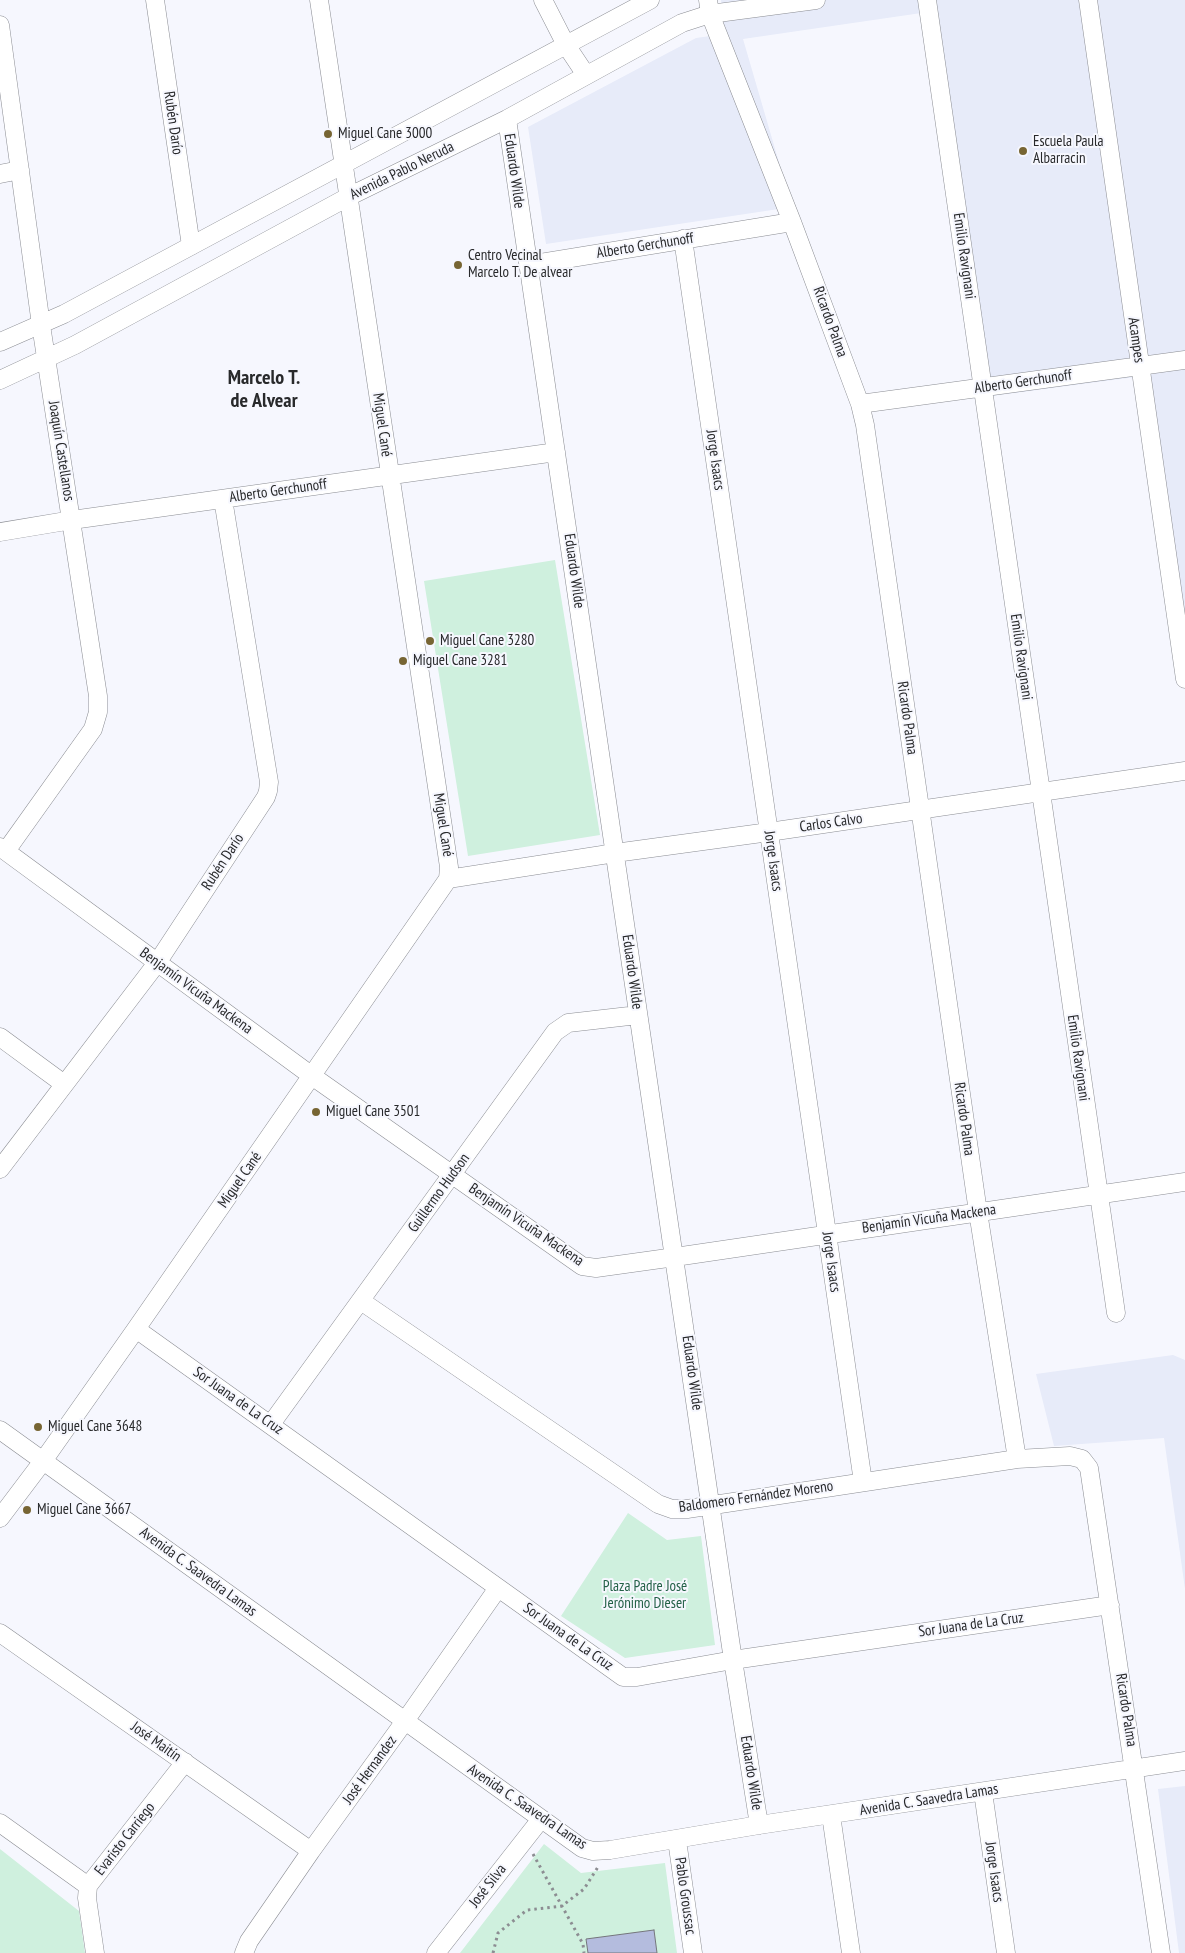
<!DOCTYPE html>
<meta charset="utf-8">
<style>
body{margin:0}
canvas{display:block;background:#f6f7fe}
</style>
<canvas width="1185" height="1953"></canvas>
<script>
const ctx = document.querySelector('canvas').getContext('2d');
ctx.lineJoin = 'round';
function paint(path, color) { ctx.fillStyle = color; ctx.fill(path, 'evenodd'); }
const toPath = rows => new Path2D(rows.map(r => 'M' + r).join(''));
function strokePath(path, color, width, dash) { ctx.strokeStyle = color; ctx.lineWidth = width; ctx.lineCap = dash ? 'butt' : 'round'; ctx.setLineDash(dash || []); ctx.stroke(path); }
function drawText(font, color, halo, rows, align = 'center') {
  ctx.font = font + ' "PT Sans Narrow",sans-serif'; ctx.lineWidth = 4; ctx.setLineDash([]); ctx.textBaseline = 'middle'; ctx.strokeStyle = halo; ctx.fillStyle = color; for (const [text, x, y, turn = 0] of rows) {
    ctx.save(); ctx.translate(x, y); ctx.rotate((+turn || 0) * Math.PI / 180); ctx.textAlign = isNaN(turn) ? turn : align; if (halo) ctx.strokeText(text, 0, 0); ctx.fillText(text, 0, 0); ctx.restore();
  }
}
paint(toPath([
 [721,0,1185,0,1185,645,1143,376,992,396,935,11,743,39,792,207,546,244,528,127,696,38,725,34],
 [1173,1355,1185,1360,1185,1589,1164,1438,1054,1446,1036,1374],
 [1185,1786,1185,1953,1179,1953,1158,1789]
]), '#e7ebf9');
paint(toPath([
 [555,560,600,835,468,856,424,581],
 [628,1513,667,1540,701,1536,715,1645,625,1658,561,1616],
 [544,1844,581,1873,665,1863,677,1953,460,1953],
 [0,1849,79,1911,85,1953,0,1953]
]), '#cff0de');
const building = toPath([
 [654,1930,657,1953,588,1953,586,1939,654,1930]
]);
paint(building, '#b4bcde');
strokePath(building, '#75767c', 1);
const minor = toPath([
 [155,0,191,246],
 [543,0,566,45,586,75],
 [708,0,710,14,792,222,860,404,865,425,978,1212,1017,1459],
 [927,0,1116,1313],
 [1088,0,1185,679],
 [0,25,41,325,98,696,98,712,93,729,6,851],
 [507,119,733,1660,759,1825],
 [0,174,20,170],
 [683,239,863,1482],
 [528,265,792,222],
 [0,342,64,314,650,0],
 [0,380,75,345,348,197,507,119,682,23,710,14,816,0],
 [860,404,1185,360],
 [0,532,72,520,556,452],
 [0,847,312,1076,582,1266,596,1268,675,1257,1185,1182],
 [448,879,615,853,769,832,1185,771],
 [0,1037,64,1084],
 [0,1169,157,963,266,797,268,791,269,782,223,499],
 [361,1301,658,1504,672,1509,687,1509,1017,1459,1070,1456,1082,1459,1089,1468,1161,1953],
 [136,1329,623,1677,637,1677,733,1660,1110,1605],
 [271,1424,555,1032,568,1023,638,1015],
 [0,1430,582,1848,593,1851,610,1850,759,1825,1185,1761],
 [0,1518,43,1461,136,1329,448,879,449,867,319,0],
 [0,1633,311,1851],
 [983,1792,1006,1953],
 [831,1815,851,1953],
 [0,1823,88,1886],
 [677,1840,693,1953],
 [95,1953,87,1898,88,1886,185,1762],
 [244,1953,249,1941,311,1851,405,1721,498,1588],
 [436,1953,541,1819]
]);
strokePath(minor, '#8b8d93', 19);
strokePath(toPath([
 [533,1854,583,1944,584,1953],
 [493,1953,498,1933,527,1910,562,1906,584,1889,598,1867]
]), '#8c8d92', 3, [2.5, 4]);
strokePath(minor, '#fff', 18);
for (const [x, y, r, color] of [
 [328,134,5,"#776533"],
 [1023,151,5,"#776533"],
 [458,265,5,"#776533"],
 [430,641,5,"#776533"],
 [403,661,5,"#776533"],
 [316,1112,5,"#776533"],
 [38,1427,5,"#776533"],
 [27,1510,5,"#776533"]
]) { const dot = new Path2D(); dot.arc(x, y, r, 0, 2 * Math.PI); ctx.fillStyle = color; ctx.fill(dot); strokePath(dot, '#f6f7fe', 2); }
drawText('15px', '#28292b', '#f6f7fe', [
 ["Rubén Darío",173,123,82],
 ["Avenida Pablo Neruda",402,171,-26],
 ["Eduardo Wilde",514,171,82],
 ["Alberto Gerchunoff",645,246,-9],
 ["Emilio Ravignani",964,256,82],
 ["Ricardo Palma",830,322,70],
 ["Acampes",1136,340,82],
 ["Alberto Gerchunoff",1023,382,-8],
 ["Miguel Cané",382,425,82],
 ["Joaquín Castellanos",61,451,81],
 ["Jorge Isaacs",715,460,82],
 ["Alberto Gerchunoff",278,491,-8],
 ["Eduardo Wilde",574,571,82],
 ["Emilio Ravignani",1021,657,82],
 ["Ricardo Palma",907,718,82],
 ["Carlos Calvo",831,823,-8],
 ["Miguel Cané",443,825,81],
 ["Jorge Isaacs",773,861,82],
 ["Rubén Darío",223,862,-57],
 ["Eduardo Wilde",632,972,82],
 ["Benjamín Vicuña Mackena",196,991,36],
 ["Emilio Ravignani",1078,1058,82],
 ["Ricardo Palma",964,1119,82],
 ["Miguel Cané",240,1180,-55],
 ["Guillermo Hudson",439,1193,-54],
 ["Benjamín Vicuña Mackena",929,1219,-8],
 ["Benjamín Vicuña Mackena",526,1225,34],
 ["Jorge Isaacs",831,1262,82],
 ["Eduardo Wilde",692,1373,82],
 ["Sor Juana de La Cruz",238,1401,35],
 ["Baldomero Fernández Moreno",756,1497,-8],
 ["Avenida C. Saavedra Lamas",198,1572,36],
 ["Sor Juana de La Cruz",971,1625,-8],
 ["Sor Juana de La Cruz",568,1637,35],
 ["Ricardo Palma",1126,1710,81],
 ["José Maitín",156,1742,35],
 ["José Hernandez",370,1770,-54],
 ["Eduardo Wilde",751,1773,81],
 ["Avenida C. Saavedra Lamas",929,1800,-9],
 ["Avenida C. Saavedra Lamas",527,1807,34],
 ["Evaristo Carriego",125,1839,-52],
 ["Jorge Isaacs",994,1872,82],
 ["José Silva",488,1886,-52],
 ["Pablo Groussac",685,1896,82]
]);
drawText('15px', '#28292b', '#f6f7fe', [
 ["Miguel Cane 3000",338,134],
 ["Escuela Paula",1033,142],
 ["Albarracin",1033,159],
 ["Centro Vecinal",468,256],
 ["Marcelo T. De alvear",468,273],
 ["Miguel Cane 3280",440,641],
 ["Miguel Cane 3281",413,661],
 ["Miguel Cane 3501",326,1112],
 ["Miguel Cane 3648",48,1427],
 ["Miguel Cane 3667",37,1510]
], 'left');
drawText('15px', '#236147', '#f6f7fe', [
 ["Plaza Padre José",645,1587],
 ["Jerónimo Dieser",645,1604]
]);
drawText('bold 20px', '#28292b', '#f6f7fe', [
 ["Marcelo T.",264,378],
 ["de Alvear",264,401]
]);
</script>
